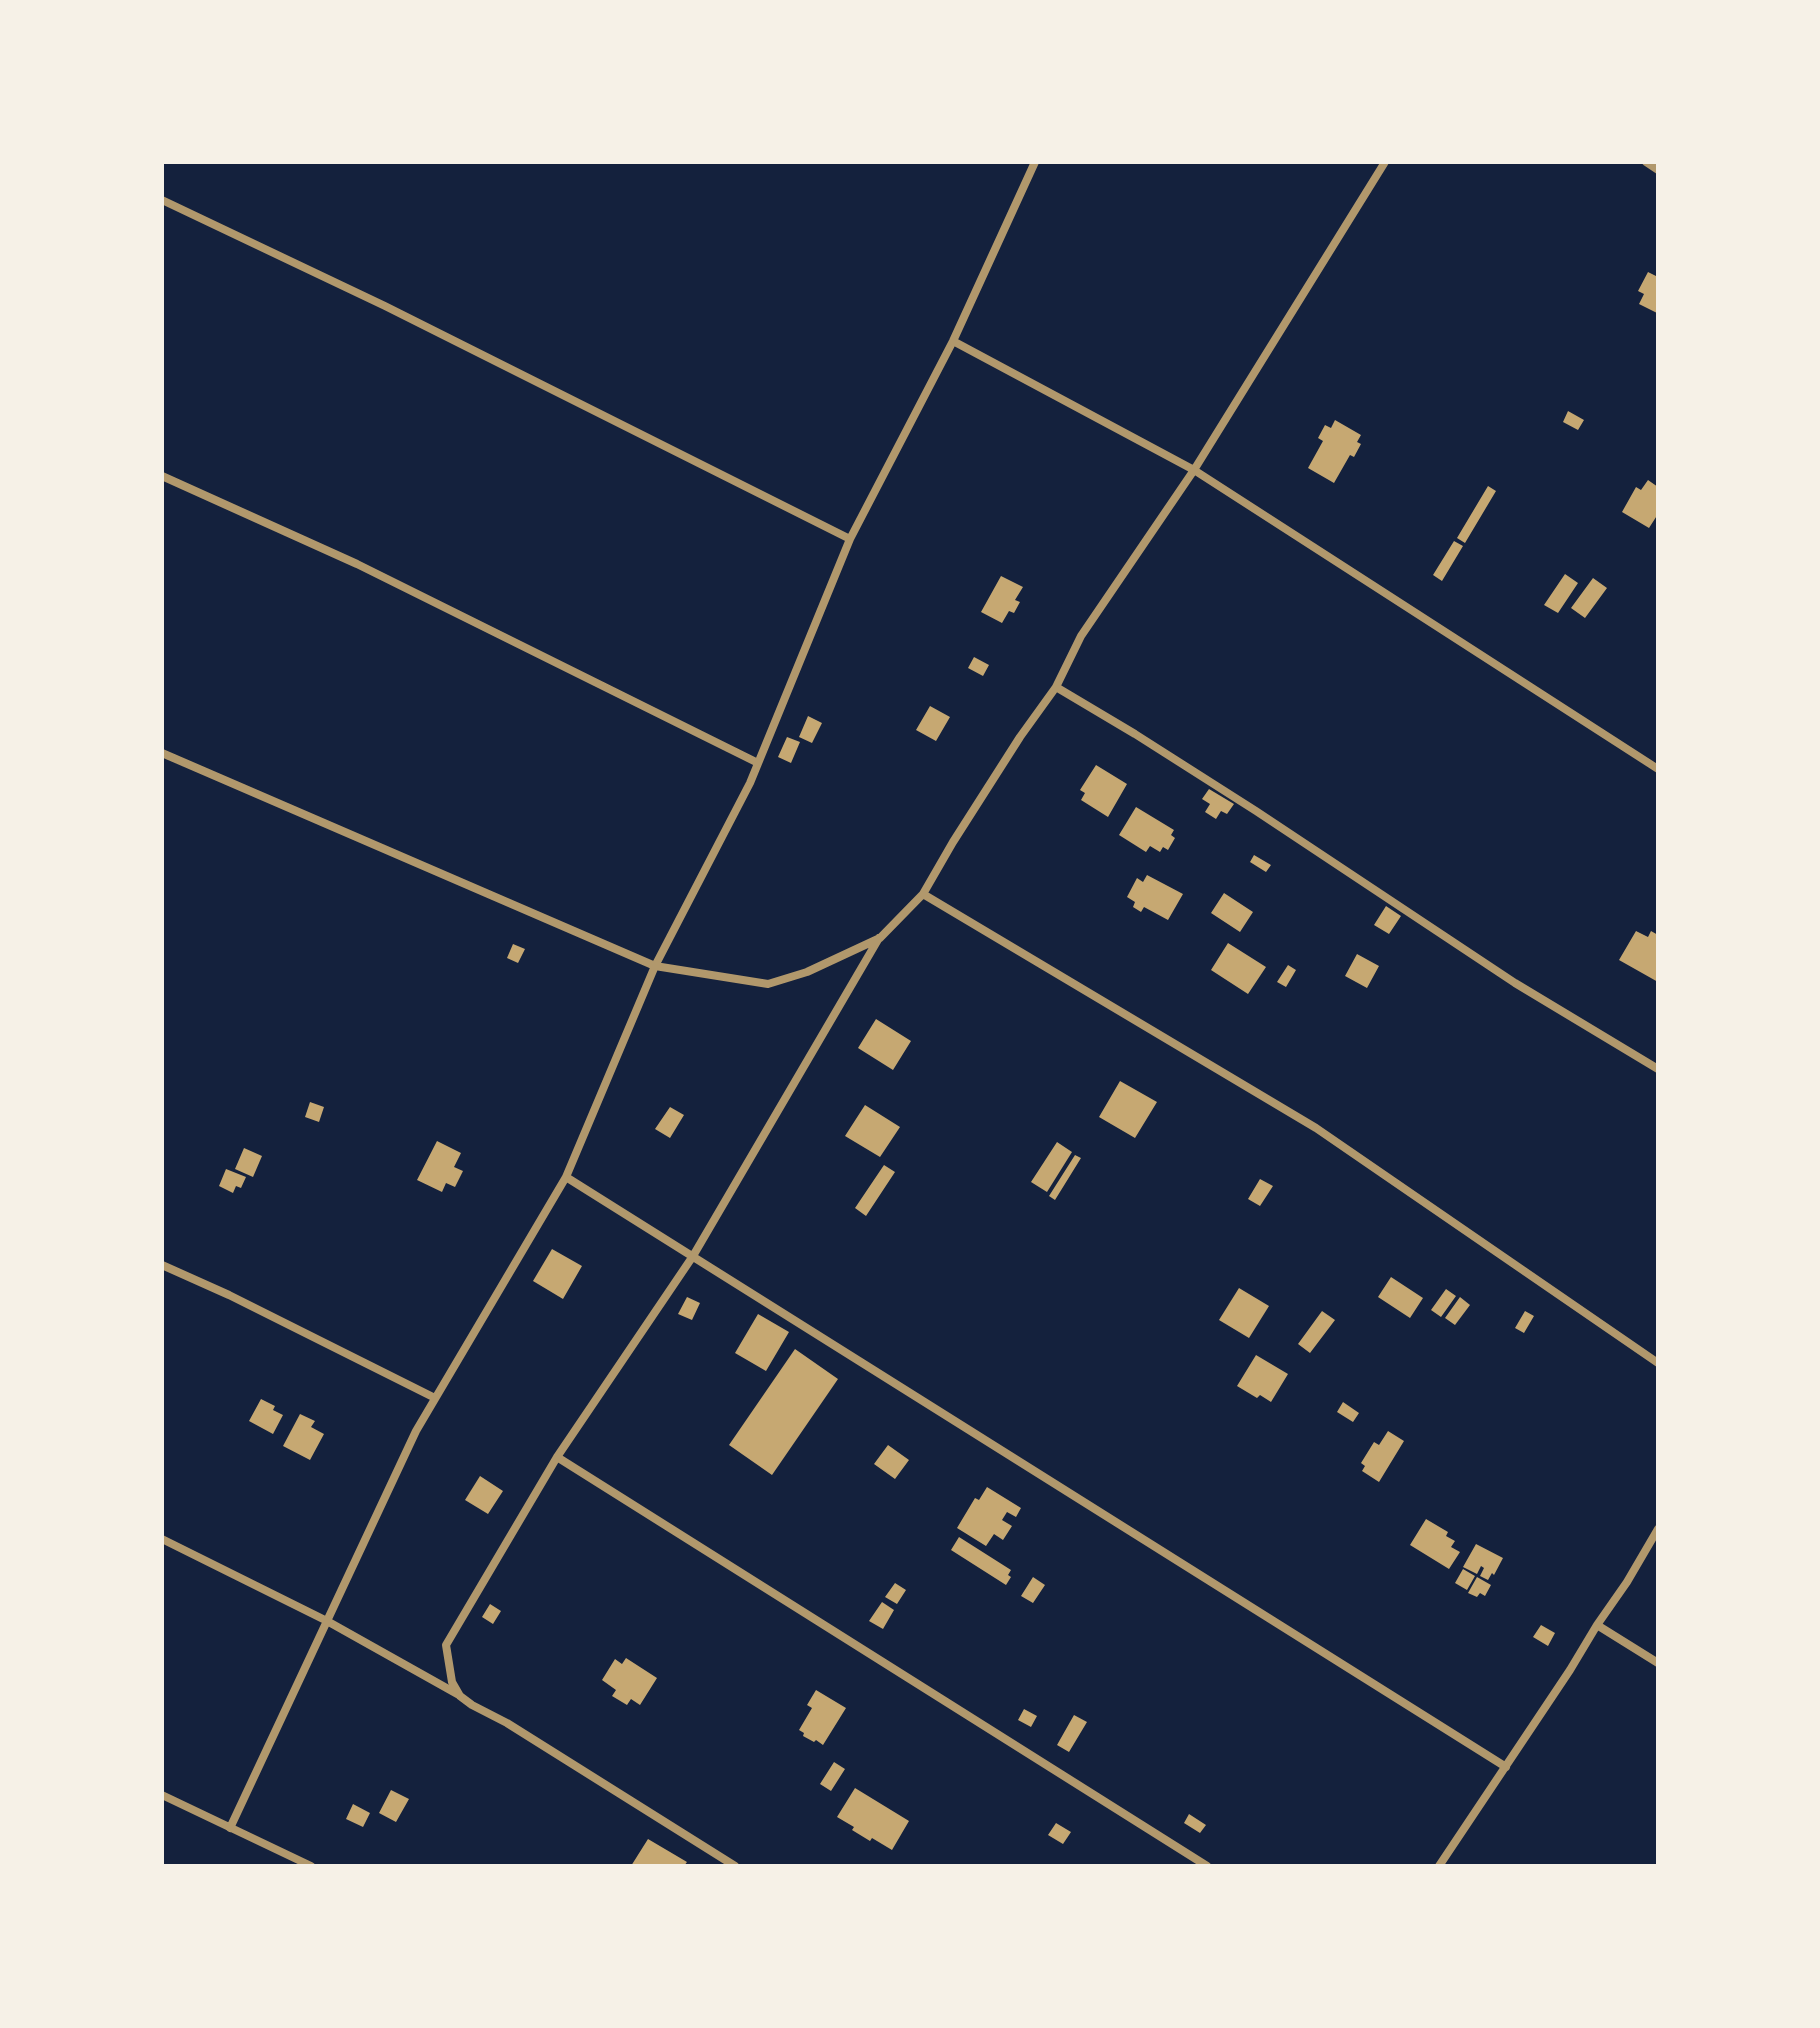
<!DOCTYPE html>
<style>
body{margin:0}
#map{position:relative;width:1820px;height:2028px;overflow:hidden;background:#14213d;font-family:"Archivo Narrow",sans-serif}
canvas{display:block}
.frame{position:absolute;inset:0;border:164px solid #f6f1e7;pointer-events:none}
</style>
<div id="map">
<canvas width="1820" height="2028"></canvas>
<div class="frame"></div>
</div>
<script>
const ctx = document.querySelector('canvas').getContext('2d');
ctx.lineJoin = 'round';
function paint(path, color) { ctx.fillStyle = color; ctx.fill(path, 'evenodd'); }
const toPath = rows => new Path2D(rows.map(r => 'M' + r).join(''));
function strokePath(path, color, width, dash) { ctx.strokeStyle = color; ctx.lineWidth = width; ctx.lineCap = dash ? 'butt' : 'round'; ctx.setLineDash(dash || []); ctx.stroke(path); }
paint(toPath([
 [1648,272,1658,277,1657,313,1639,304,1644,294,1638,291],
 [1568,411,1584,420,1578,430,1563,422],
 [1335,420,1361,435,1357,442,1361,444,1354,457,1350,455,1334,483,1308,468,1323,441,1318,438,1325,425,1331,428],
 [1648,480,1658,487,1658,514,1649,528,1622,512,1636,487,1641,490],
 [1488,486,1496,491,1465,543,1457,538],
 [1454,541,1463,546,1442,581,1433,575],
 [1565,574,1578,583,1558,613,1544,605],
 [1001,576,1023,587,1015,600,1020,602,1014,613,1009,611,1002,623,981,612],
 [1593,578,1607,588,1585,618,1571,608],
 [974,657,989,665,983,676,968,668],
 [930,706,950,717,936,741,916,730],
 [808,716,822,723,812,743,799,737],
 [787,737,800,742,791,763,778,757],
 [1096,765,1127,784,1108,817,1081,800,1085,793,1080,790],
 [1209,789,1234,804,1227,814,1221,811,1216,819,1205,812,1210,804,1202,799],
 [1136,807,1174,830,1171,835,1175,838,1168,850,1163,847,1160,852,1150,846,1146,852,1119,835],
 [1254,855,1271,865,1266,872,1250,862],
 [1147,875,1183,894,1168,920,1144,907,1141,912,1133,907,1135,902,1127,897,1137,878,1143,882],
 [1224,893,1253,912,1240,932,1211,913],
 [1386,906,1401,916,1389,934,1374,925],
 [1636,931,1648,937,1651,931,1658,935,1658,982,1619,960],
 [1228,943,1266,967,1248,994,1211,970],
 [513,944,525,949,518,963,507,958],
 [1357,954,1379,966,1367,988,1345,976],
 [1288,965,1296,970,1286,987,1277,982],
 [876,1019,911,1041,893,1070,858,1048],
 [1120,1081,1157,1102,1135,1138,1099,1117],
 [310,1102,324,1107,319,1122,305,1117],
 [865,1105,900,1127,880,1157,845,1136],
 [670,1107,684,1115,670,1138,655,1129],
 [437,1141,461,1153,454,1167,463,1171,455,1187,446,1183,442,1192,417,1180],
 [1057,1142,1072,1152,1047,1192,1031,1182],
 [244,1148,262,1156,253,1177,235,1169],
 [1075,1155,1081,1158,1055,1200,1049,1196],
 [884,1165,895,1172,866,1216,855,1208],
 [226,1169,246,1177,241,1188,236,1186,233,1193,219,1186],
 [1260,1179,1273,1186,1260,1206,1248,1199],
 [552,1249,582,1266,563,1299,533,1281],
 [1391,1277,1423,1298,1410,1318,1378,1297],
 [1239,1288,1269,1306,1249,1338,1219,1320],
 [1446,1289,1456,1296,1441,1317,1431,1310],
 [687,1297,700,1303,692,1320,678,1314],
 [1460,1297,1470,1305,1455,1325,1445,1318],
 [1322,1311,1335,1320,1310,1353,1298,1344],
 [1525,1311,1534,1316,1524,1333,1515,1328],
 [758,1314,789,1332,766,1371,735,1353],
 [795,1349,838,1379,772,1475,729,1445],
 [1256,1355,1288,1374,1271,1402,1260,1395,1257,1398,1237,1386],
 [261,1399,275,1406,273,1410,283,1415,273,1434,249,1421],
 [1343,1402,1359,1413,1353,1422,1337,1412],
 [300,1414,315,1421,311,1427,324,1434,310,1460,283,1446],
 [1388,1431,1404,1441,1379,1482,1362,1471,1365,1466,1361,1463,1374,1442,1379,1445],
 [888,1445,909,1460,895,1479,874,1464],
 [480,1476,503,1491,488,1514,465,1500],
 [987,1487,1021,1508,1016,1517,1007,1512,1002,1520,1012,1526,1003,1540,994,1534,986,1546,957,1528,975,1498,979,1500],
 [1426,1519,1448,1532,1446,1536,1455,1541,1451,1547,1460,1552,1449,1569,1410,1545],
 [959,1537,1011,1570,1008,1575,1011,1577,1006,1585,951,1550],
 [1476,1544,1503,1558,1494,1575,1492,1573,1488,1580,1480,1576,1484,1568,1481,1566,1477,1574,1463,1567],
 [1463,1569,1475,1576,1467,1590,1455,1583],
 [1033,1577,1045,1585,1033,1603,1021,1596],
 [1477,1577,1491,1585,1485,1596,1480,1593,1477,1597,1468,1593],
 [895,1583,906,1590,897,1604,885,1597],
 [882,1602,894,1610,883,1629,869,1621],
 [490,1604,501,1611,493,1624,482,1617],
 [1541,1625,1555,1633,1548,1646,1533,1637],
 [626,1658,657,1678,640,1705,631,1699,627,1705,612,1696,616,1690,602,1680,615,1659,622,1664],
 [816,1690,846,1708,823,1745,816,1740,814,1742,803,1736,804,1733,799,1730,812,1708,807,1705],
 [1024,1709,1037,1716,1031,1727,1018,1720],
 [1074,1715,1087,1722,1069,1752,1057,1745],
 [834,1762,845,1769,831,1791,820,1784],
 [855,1788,909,1821,892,1850,872,1838,870,1841,852,1830,854,1827,837,1817],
 [391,1790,409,1799,396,1822,379,1813],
 [353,1804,370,1813,363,1827,346,1819],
 [1189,1814,1206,1825,1200,1833,1184,1823],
 [1056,1823,1071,1832,1063,1844,1048,1835],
 [648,1839,687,1862,684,1866,631,1866]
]), '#c6a872');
strokePath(toPath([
 [1646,162,1658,170],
 [162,200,385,306,850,539],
 [953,341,1194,470,1658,769],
 [162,476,357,564,758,763],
 [1056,687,1081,636,1194,470,1385,162],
 [162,753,655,966,768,984,807,972,880,938,923,894,953,842,1020,737,1056,687,1135,734,1256,811,1515,983,1658,1069],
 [923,894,1316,1128,1658,1363],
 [566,1177,1506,1767],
 [162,1265,229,1295,435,1398],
 [557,1457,1207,1866],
 [162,1539,327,1621,459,1695],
 [1597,1625,1658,1663],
 [162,1795,311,1866],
 [230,1828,416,1431,566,1177,655,966,750,783,850,539,953,341,1035,162],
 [735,1866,507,1723,472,1705,460,1696,452,1682,446,1645,557,1457,693,1256,879,938],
 [1439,1866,1570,1670,1597,1625,1627,1582,1658,1529]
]), '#b1986c', 8);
</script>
